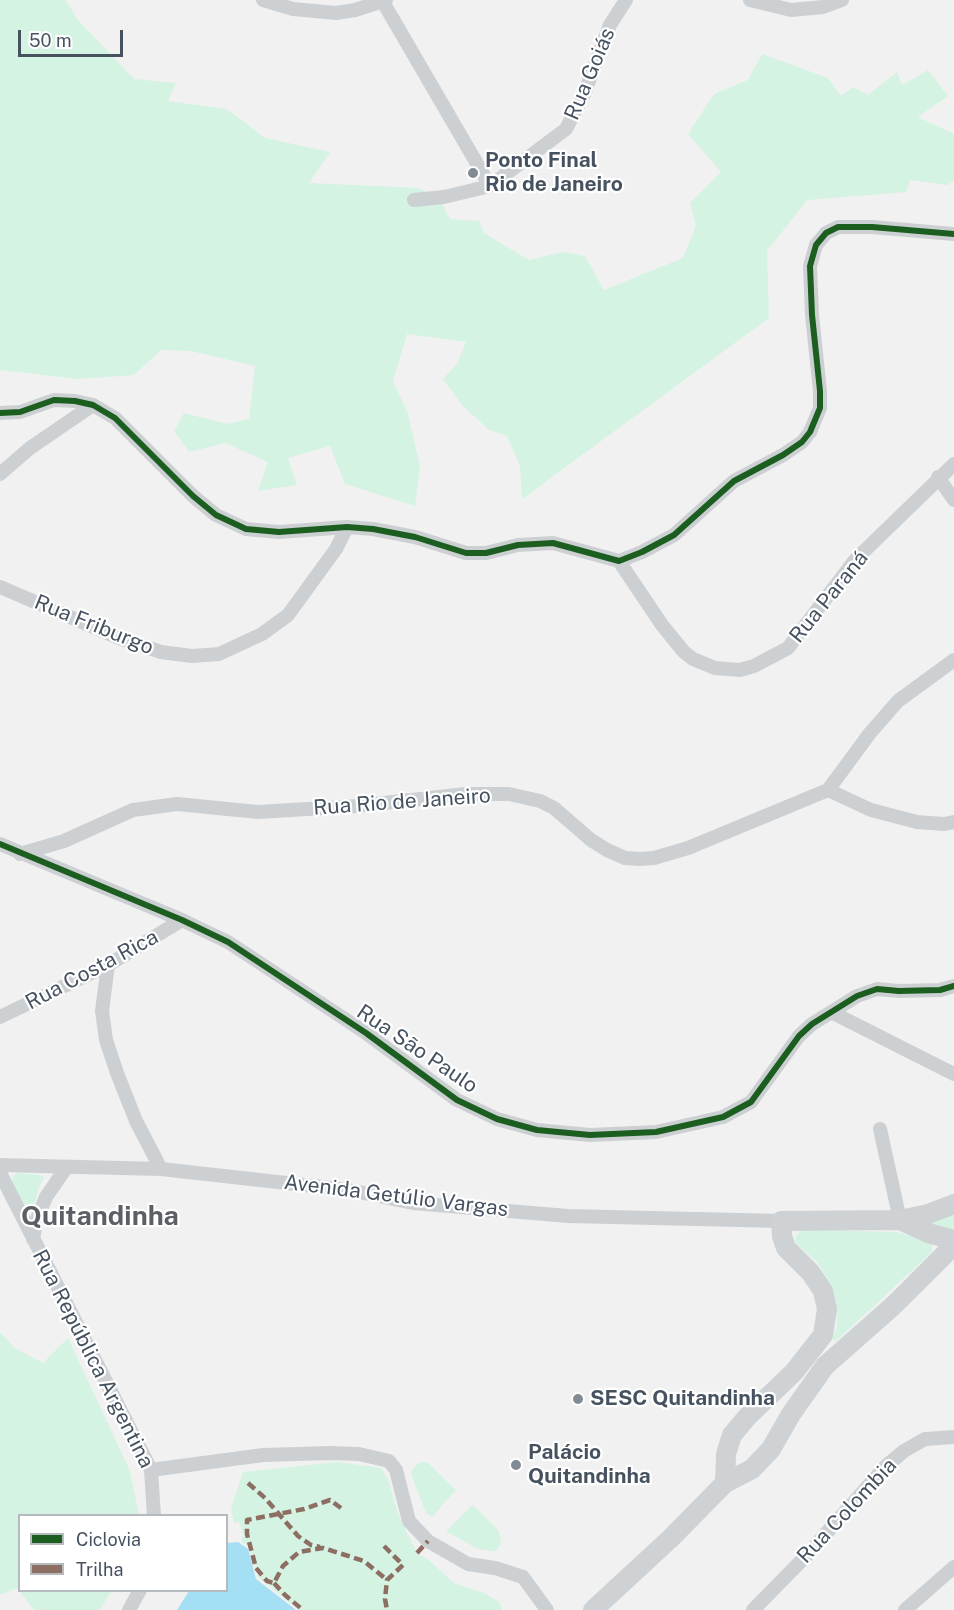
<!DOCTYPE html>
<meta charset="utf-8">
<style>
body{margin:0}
#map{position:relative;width:954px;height:1610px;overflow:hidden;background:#f2f1f1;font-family:"Public Sans",sans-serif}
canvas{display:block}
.legend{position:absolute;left:18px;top:1514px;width:210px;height:78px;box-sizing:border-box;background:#fff;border:2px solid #b5babf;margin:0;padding:8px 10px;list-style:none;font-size:18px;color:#465260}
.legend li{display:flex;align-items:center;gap:12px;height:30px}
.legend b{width:30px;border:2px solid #b5babf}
.scale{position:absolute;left:18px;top:30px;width:105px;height:27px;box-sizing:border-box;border:3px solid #465260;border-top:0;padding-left:8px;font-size:18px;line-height:21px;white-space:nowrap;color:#465260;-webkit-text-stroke:4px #fff;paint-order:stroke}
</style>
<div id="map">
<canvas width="954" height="1610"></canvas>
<ul class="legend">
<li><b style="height:8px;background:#1b5e20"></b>Ciclovia</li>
<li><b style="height:8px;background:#8d6e63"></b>Trilha</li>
</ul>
<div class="scale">50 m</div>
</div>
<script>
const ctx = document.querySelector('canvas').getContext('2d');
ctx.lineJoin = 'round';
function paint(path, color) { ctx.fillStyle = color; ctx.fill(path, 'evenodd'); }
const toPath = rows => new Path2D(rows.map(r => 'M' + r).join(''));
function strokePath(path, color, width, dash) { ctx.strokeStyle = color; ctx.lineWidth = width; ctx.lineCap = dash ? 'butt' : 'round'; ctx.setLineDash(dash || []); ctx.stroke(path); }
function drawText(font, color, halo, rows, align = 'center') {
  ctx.font = font + ' "Public Sans",sans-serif'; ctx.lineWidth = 4.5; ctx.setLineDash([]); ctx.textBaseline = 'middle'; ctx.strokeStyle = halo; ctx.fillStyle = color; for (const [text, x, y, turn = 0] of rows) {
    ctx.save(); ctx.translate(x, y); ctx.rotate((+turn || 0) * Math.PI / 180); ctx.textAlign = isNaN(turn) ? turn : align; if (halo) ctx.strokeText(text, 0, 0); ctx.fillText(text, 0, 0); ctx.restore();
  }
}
paint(toPath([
 [0,0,66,0,78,20,134,79,176,83,168,101,227,109,265,138,330,152,309,183,419,188,439,198,450,219,479,221,484,233,529,260,563,252,585,256,604,290,683,258,696,225,690,203,721,172,688,134,714,94,748,80,762,54,828,78,841,96,853,87,868,95,897,72,902,85,928,70,948,96,918,117,954,134,954,181,947,185,910,180,906,192,807,200,767,251,769,318,522,499,520,466,507,436,489,430,462,405,443,379,457,364,466,342,407,334,393,381,408,414,420,467,415,506,345,484,330,446,288,458,297,485,258,491,268,462,225,443,189,452,174,431,184,413,227,424,249,419,255,366,191,351,161,350,134,375,78,379,0,370],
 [17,1173,40,1175,44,1177,38,1189,35,1202,31,1206,26,1206,21,1202,12,1183,13,1177],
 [954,1214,954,1229,944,1229,930,1224,931,1220],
 [803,1230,896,1232,924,1240,932,1244,932,1252,835,1342,832,1338,837,1327,836,1302,832,1287,819,1264,796,1243,796,1235],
 [0,1332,15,1348,43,1363,68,1338,130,1471,139,1515,20,1516,20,1590,112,1591,99,1610,34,1610,17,1588,0,1595],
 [338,1462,381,1468,388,1479,398,1514,417,1553,430,1561,454,1583,484,1593,499,1602,502,1610,299,1610,258,1577,249,1547,241,1541,243,1534,239,1522,234,1523,231,1509,243,1472],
 [427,1462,456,1490,432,1517,426,1513,411,1474,412,1470,418,1463],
 [473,1505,499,1531,501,1543,497,1550,491,1551,478,1549,446,1531]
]), '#d4f3e2');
paint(toPath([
 [238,1542,248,1549,256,1579,296,1610,177,1610,189,1591,226,1590,227,1543]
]), '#a5dff4');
strokePath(toPath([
 [263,0,293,9,336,13,355,10,386,0],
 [750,0,791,10,823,7,842,0],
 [383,2,490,186],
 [414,200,444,197,490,186,566,129,584,94,610,25,626,0],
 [0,413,20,412,54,400,75,401,93,405,115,418,193,496,216,515,246,529,279,532,347,527,373,529,415,537,466,553,486,553,518,545,553,543,619,561,642,552,674,535,734,481,783,455,802,442,810,432,820,408,820,391,812,315,810,266,816,245,826,233,838,227,872,227,954,234],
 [0,474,30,448,93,405],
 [938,477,954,500],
 [619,561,662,625,684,652,693,659,715,668,740,670,754,666,788,648,855,560,954,464],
 [0,587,119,638,161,652,192,656,219,654,262,634,288,615,336,549,347,527],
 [828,790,870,733,898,701,954,660],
 [0,844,182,920,228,942,366,1033,457,1100,497,1119,537,1130,590,1135,656,1132,723,1117,751,1102,799,1036,812,1024,857,996,877,989,899,991,940,990,954,986],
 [20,854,64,841,133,810,177,804,258,812,357,806,466,794,509,794,540,801,554,808,591,840,607,850,625,858,640,859,654,858,688,848,828,790,871,810,917,822,944,824,954,822],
 [108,965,102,1011,106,1040,117,1073,136,1121,161,1169],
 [831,1012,954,1074],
 [0,1017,108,965,182,920],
 [880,1129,900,1220],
 [0,1165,161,1169,349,1190,413,1203,568,1216,781,1221],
 [0,1173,151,1470,154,1516],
 [33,1239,37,1219,46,1197,66,1168],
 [151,1470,263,1455,330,1453,359,1454,389,1461,396,1470,409,1521,428,1541,468,1564,495,1568,523,1577,547,1610],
 [129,1610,140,1590],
 [753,1610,806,1556,886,1466,904,1451,925,1439,954,1437],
 [905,1610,954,1567]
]), '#cdd0d3', 14);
strokePath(toPath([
 [900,1220,928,1233,954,1240],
 [725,1483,726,1454,732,1435,748,1416,794,1372,823,1335,827,1309,823,1291,811,1273,786,1248,782,1236,781,1221,900,1220,928,1214,954,1204],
 [593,1610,671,1538,725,1483,752,1469,771,1449,791,1414,825,1366,894,1305,954,1245]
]), '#ced2d5', 20);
strokePath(toPath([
 [248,1483,265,1498,298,1536,311,1545,320,1547],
 [341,1508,330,1500,304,1509,247,1520,247,1534,256,1568,267,1581,274,1583,283,1566,299,1552,323,1548,364,1561,387,1580],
 [384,1546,403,1565,387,1580,385,1599,387,1610],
 [417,1553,428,1541],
 [274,1583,285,1595,303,1610]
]), '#8d6e63', 4.5, [9, 4.5]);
strokePath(toPath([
 [0,413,20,412,54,400,75,401,93,405,115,418,193,496,216,515,246,529,279,532,347,527,373,529,415,537,466,553,486,553,518,545,553,543,619,561,642,552,674,535,734,481,783,455,802,442,810,432,820,408,820,391,812,315,810,266,816,245,826,233,838,227,872,227,954,234],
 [0,844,182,920,228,942,366,1033,457,1100,497,1119,537,1130,590,1135,656,1132,723,1117,751,1102,799,1036,812,1024,857,996,877,989,899,991,940,990,954,986]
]), '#1b5e20', 6);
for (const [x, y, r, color] of [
 [473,173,6,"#828a93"],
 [578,1399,6,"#828a93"],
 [516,1465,6,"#828a93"]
]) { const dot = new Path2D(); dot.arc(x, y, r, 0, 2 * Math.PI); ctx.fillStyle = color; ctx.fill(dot); strokePath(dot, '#fff', 2); }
drawText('21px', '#465260', '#fff', [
 ["Rua Goiás",590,74,-67],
 ["Rua Paraná",829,597,-51],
 ["Rua Friburgo",94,625,22],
 ["Rua Rio de Janeiro",402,802,-4],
 ["Rua Costa Rica",92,970,-28],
 ["Rua São Paulo",417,1049,34],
 ["Avenida Getúlio Vargas",396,1196,7],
 ["Rua República Argentina",93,1359,63],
 ["Rua Colombia",847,1511,-47]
]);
drawText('bold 21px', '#465260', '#fff', [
 ["Ponto Final",485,161],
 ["Rio de Janeiro",485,185],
 ["SESC Quitandinha",590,1399],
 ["Palácio",528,1453],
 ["Quitandinha",528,1477]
], 'left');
drawText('bold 27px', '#5c6066', '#fff', [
 ["Quitandinha",100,1217]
]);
</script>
